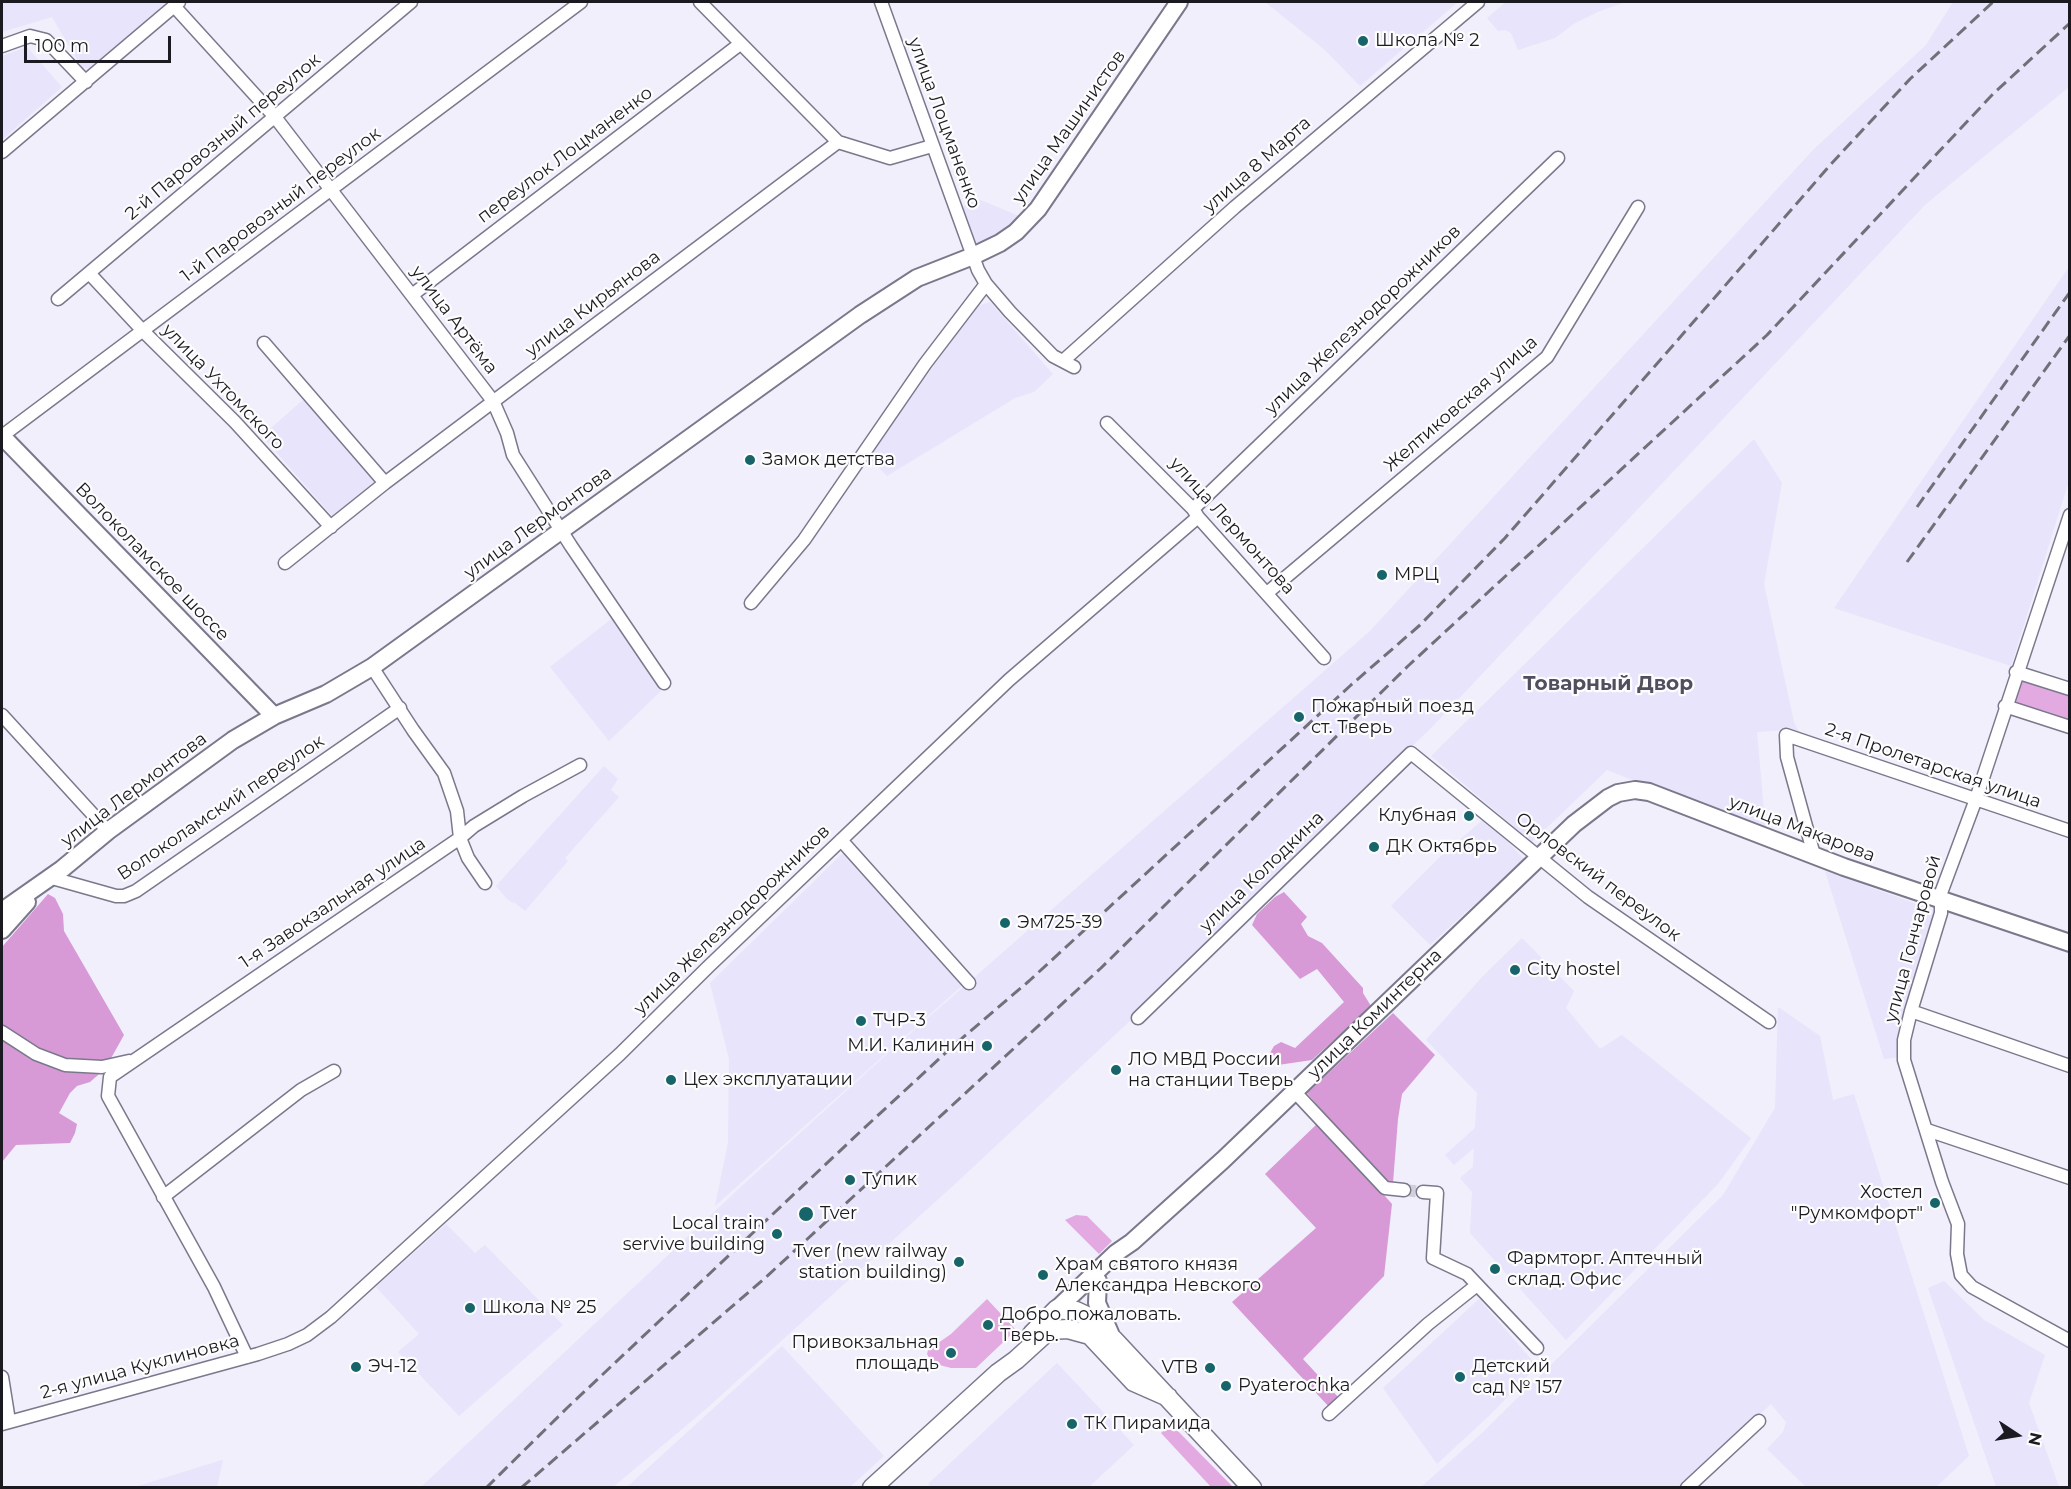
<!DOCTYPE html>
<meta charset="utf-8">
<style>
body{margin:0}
#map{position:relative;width:2071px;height:1489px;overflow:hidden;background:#f0effb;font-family:Montserrat,sans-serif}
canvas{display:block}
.frame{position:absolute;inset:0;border:3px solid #1b1a21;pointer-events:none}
.north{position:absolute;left:1987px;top:1405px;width:60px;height:60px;-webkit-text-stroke:4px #fdfdfd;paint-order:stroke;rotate:102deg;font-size:16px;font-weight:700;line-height:24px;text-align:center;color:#1b1a21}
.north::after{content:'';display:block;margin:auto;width:21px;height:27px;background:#1b1a21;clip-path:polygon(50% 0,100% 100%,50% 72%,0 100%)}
.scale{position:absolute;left:24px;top:36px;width:147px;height:27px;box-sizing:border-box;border:3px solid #1b1a21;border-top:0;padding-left:8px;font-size:18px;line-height:21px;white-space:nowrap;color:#1b1a21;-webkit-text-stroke:4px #fdfdfd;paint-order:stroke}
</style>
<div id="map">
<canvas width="2071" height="1489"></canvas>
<div class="frame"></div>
<div class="north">N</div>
<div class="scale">100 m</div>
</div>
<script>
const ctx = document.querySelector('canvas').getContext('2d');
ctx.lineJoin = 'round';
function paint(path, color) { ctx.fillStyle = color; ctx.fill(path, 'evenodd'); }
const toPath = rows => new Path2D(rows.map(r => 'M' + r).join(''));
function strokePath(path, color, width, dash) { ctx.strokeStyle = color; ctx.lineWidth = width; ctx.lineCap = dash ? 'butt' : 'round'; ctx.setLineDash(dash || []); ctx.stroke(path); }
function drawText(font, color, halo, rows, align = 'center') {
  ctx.font = font + ' Montserrat,sans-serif'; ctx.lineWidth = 4.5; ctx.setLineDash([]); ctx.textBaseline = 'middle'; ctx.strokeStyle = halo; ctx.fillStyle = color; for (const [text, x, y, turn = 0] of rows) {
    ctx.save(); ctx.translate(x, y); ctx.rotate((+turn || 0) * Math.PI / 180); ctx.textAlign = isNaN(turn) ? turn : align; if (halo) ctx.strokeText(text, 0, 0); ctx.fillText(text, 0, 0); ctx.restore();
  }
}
paint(toPath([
 [2,2,171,2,94,69,82,68,52,17,2,32],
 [1265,2,1458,2,1360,86,1325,50],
 [1506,2,1626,2,1600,11,1575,23,1555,38,1518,50,1511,33,1505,30,1498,31,1487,18],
 [1953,2,2069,2,2069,87,1926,204,1432,727,1162,991,955,1184,706,1409,613,1487,420,1488,746,1182,897,1045,1370,631,1814,149,1926,45],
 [27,47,62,87,2,140,2,56],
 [978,199,1019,216,1000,238,977,248,960,208],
 [2069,267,2069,481,2011,666,1834,608],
 [990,302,1053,374,1034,392,1015,398,887,476,868,457,977,306],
 [304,399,376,481,333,517,262,436],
 [1754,439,1782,483,1764,584,1794,722,1799,733,1785,730,1757,732,1766,833,1607,770,1532,842,1431,756],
 [614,617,663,689,609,741,550,667],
 [604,766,618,779,611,790,619,797,565,858,568,861,525,911,514,902,513,903,507,899,496,886],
 [1485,818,1524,859,1430,945,1391,906,1443,854],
 [844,852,964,984,715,1206,728,1143,729,1059,710,983],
 [1825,871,1936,911,1901,1057,1884,1059],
 [1522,938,1574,991,1566,1008,1600,1049,1622,1035,1751,1138,1718,1184,1566,1340,1470,1233,1472,1192,1460,1178,1473,1167,1474,1148,1454,1165,1445,1155,1475,1128,1477,1093,1426,1040,1483,976],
 [1778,1007,1820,1036,1833,1100,1854,1094,1969,1456,1936,1487,1806,1487,1767,1449,1783,1432,1786,1422,1771,1404,1680,1487,1421,1487,1482,1433,1723,1195,1775,1108],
 [446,1224,475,1253,485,1245,563,1325,459,1416,398,1352,419,1334,376,1287],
 [1944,1281,1984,1320,2045,1355,2029,1403,2059,1487,1996,1487,1928,1288],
 [1479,1299,1537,1366,1492,1413,1437,1464,1383,1388],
 [782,1346,884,1456,850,1487,627,1487],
 [1057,1363,1134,1445,1089,1487,931,1487,928,1484],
 [223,1460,217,1487,135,1487,222,1460]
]), '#e7e4fb');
paint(toPath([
 [2022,681,2042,683,2069,692,2069,724,2024,707,2014,700],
 [1076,1215,1087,1216,1112,1241,1099,1254,1065,1220],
 [987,1299,1016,1330,976,1368,951,1368,932,1363,927,1354,928,1350,951,1334],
 [1171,1424,1233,1487,1211,1487,1161,1433]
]), '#e2aae1');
paint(toPath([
 [1284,892,1307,917,1301,924,1308,936,1322,943,1363,988,1363,993,1371,1006,1312,1060,1278,1065,1270,1053,1274,1046,1281,1042,1295,1048,1344,1002,1317,969,1300,979,1252,925,1257,914,1275,897],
 [48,894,55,898,63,914,64,931,124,1035,105,1069,90,1082,77,1086,70,1093,59,1113,77,1124,75,1133,70,1143,16,1145,2,1162,2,947],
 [1393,1013,1435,1055,1402,1094,1398,1119,1393,1183,1379,1179,1307,1093],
 [1319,1122,1392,1204,1384,1276,1303,1359,1339,1398,1330,1408,1232,1302,1316,1228,1265,1174]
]), '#d89ad6');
strokePath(toPath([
 [1404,1190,1423,1192]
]), '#d0cfda', 12, [12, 6]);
const street = toPath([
 [700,2,838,142,890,158,932,146],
 [881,2,978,270,986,284,1010,312,1053,356,1074,367],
 [174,6,275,117,493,401,507,433,513,455,571,546,664,683],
 [2,46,30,36,46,40,86,82],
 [2,152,179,2],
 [89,273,143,331,235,422,331,527],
 [412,295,740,44],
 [58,299,411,2],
 [264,343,385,483],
 [1064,360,1235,207,1478,2],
 [1107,423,1193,509,1198,517,1324,658],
 [2,436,581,2],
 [1193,509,1558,158],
 [2070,515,1976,799,1941,893,1941,913,1911,1011,1904,1040,1904,1060,1942,1182,1958,1224,1957,1254,1961,1275,1972,1287,2070,1341],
 [285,563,385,483,838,142],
 [1267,593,1547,357,1638,207],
 [751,603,804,540,925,364,986,284],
 [372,667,413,730,444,773,457,811,460,838,468,858,485,883],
 [2016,672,2070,689],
 [2005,706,2070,727],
 [2,715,108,831],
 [841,840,969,983],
 [1814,855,1787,757,1786,735,2070,831],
 [52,878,116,896,124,896,136,891,400,708],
 [1911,1011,2070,1066],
 [1138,1018,1411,753,1588,897,1769,1022],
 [2,1032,36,1054,65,1065,102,1067,129,1061],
 [1294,1091,1385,1188,1404,1190],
 [1927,1130,2070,1178],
 [1423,1192,1437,1193,1433,1258,1467,1274,1537,1348],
 [163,1197,301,1090,334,1071],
 [247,1357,214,1287,108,1096,110,1077,460,838,474,826,523,796,580,765],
 [2,1377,9,1421],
 [1329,1414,1428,1324,1477,1285],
 [2,1424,258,1354,288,1344,307,1335,331,1317,620,1054,708,967,1009,680,1198,517],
 [1687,1488,1759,1421]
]);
const secondary = toPath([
 [2,436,274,716],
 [2,911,62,869,108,831,233,740,274,716,326,694,372,667,860,315,917,278,973,256,1000,243,1016,232,1038,209,1179,2],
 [2,930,27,902],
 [1098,1281,1097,1303,1110,1333],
 [1057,1309,1116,1253,1132,1242,1223,1160,1574,824,1608,798,1618,793,1635,790,1649,792,1844,867,2070,943]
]);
const primary = toPath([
 [1032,1334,1057,1309,1076,1311,1091,1318,1113,1339,1252,1488],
 [872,1488,998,1373,1016,1360,1049,1330,1068,1329,1090,1335,1134,1382,1168,1397]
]);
strokePath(street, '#7a788b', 15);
strokePath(secondary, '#7a788b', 20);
strokePath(primary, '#7a788b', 21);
strokePath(street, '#fff', 12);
strokePath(secondary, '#fff', 16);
strokePath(primary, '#fff', 18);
strokePath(toPath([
 [1917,507,2070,292],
 [1907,562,2070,335],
 [486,1488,567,1408,861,1131,953,1046,1029,981,1351,685,1420,625,1505,538,1832,163,1910,79,1993,2],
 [521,1488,764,1279,1101,968,1408,666,1767,335,1993,94,2070,23]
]), '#717079', 3, [12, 6]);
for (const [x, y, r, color] of [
 [1363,41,6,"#17656a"],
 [750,460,6,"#17656a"],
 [1382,575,6,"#17656a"],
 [1299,717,6,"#17656a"],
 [1469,816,6,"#17656a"],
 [1374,847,6,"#17656a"],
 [1005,923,6,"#17656a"],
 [1515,970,6,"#17656a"],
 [861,1021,6,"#17656a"],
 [987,1046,6,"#17656a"],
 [1116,1070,6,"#17656a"],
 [671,1080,6,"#17656a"],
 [850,1180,6,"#17656a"],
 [1935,1203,6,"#17656a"],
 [806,1214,8,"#17656a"],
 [777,1234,6,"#17656a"],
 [959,1262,6,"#17656a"],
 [1495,1269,6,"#17656a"],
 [1043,1275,6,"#17656a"],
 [470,1308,6,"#17656a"],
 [988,1325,6,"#17656a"],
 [951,1353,6,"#17656a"],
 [356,1367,6,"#17656a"],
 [1210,1368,6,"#17656a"],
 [1460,1377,6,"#17656a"],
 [1226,1386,6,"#17656a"],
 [1072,1424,6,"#17656a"]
]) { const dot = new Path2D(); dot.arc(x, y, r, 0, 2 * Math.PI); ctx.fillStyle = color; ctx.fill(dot); strokePath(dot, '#fdfdfd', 2); }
drawText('18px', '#1b1a21', '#fdfdfd', [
 ["Школа № 2",1375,41],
 ["Замок детства",762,460],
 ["МРЦ",1394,575],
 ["Пожарный поезд",1311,707],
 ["ст. Тверь",1311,728],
 ["Клубная",1457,816,"right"],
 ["ДК Октябрь",1386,847],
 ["Эм725-39",1017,923],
 ["City hostel",1527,970],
 ["ТЧР-3",873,1021],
 ["М.И. Калинин",975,1046,"right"],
 ["ЛО МВД России",1128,1060],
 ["на станции Тверь",1128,1081],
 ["Цех эксплуатации",683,1080],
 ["Тупик",862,1180],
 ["Хостел",1923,1193,"right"],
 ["\"Румкомфорт\"",1923,1214,"right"],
 ["Tver",820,1214],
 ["Local train",765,1224,"right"],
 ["servive building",765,1245,"right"],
 ["Tver (new railway",947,1252,"right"],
 ["station building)",947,1273,"right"],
 ["Фармторг. Аптечный",1507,1259],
 ["склад. Офис",1507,1280],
 ["Храм святого князя",1055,1265],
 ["Александра Невского",1055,1286],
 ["Школа № 25",482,1308],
 ["Добро пожаловать.",1000,1315],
 ["Тверь.",1000,1336],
 ["Привокзальная",939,1343,"right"],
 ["площадь",939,1364,"right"],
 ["ЭЧ-12",368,1367],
 ["Детский",1472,1367],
 ["сад № 157",1472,1388],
 ["VTB",1198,1368,"right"],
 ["Pyaterochka",1238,1386],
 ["ТК Пирамида",1084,1424]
], 'left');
drawText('18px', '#1b1a21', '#fdfdfd', [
 ["улица Лоцманенко",944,123,70],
 ["улица Машинистов",1069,127,-55],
 ["2-й Паровозный переулок",223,137,-40],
 ["переулок Лоцманенко",565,155,-37],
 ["улица 8 Марта",1257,165,-41],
 ["1-й Паровозный переулок",281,205,-37],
 ["улица Кирьянова",593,304,-37],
 ["улица Артёма",454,320,53],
 ["улица Железнодорожников",1363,320,-44],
 ["улица Ухтомского",223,387,46],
 ["Желтиковская улица",1461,404,-41],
 ["улица Лермонтова",538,523,-36],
 ["улица Лермонтова",1232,526,48],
 ["Волоколамское шоссе",152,562,46],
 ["2-я Пролетарская улица",1933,766,19],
 ["улица Лермонтова",134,790,-37],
 ["Волоколамский переулок",221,808,-34],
 ["улица Макарова",1802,829,21],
 ["улица Колодкина",1262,872,-44],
 ["Орловский переулок",1598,877,37],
 ["1-я Завокзальная улица",333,903,-34],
 ["улица Железнодорожников",732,920,-44],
 ["улица Гончаровой",1913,939,-75],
 ["улица Коминтерна",1375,1014,-44],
 ["2-я улица Куклиновка",140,1367,-15]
]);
drawText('bold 20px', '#504e5f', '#fdfdfd', [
 ["Товарный Двор",1608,684]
]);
</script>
